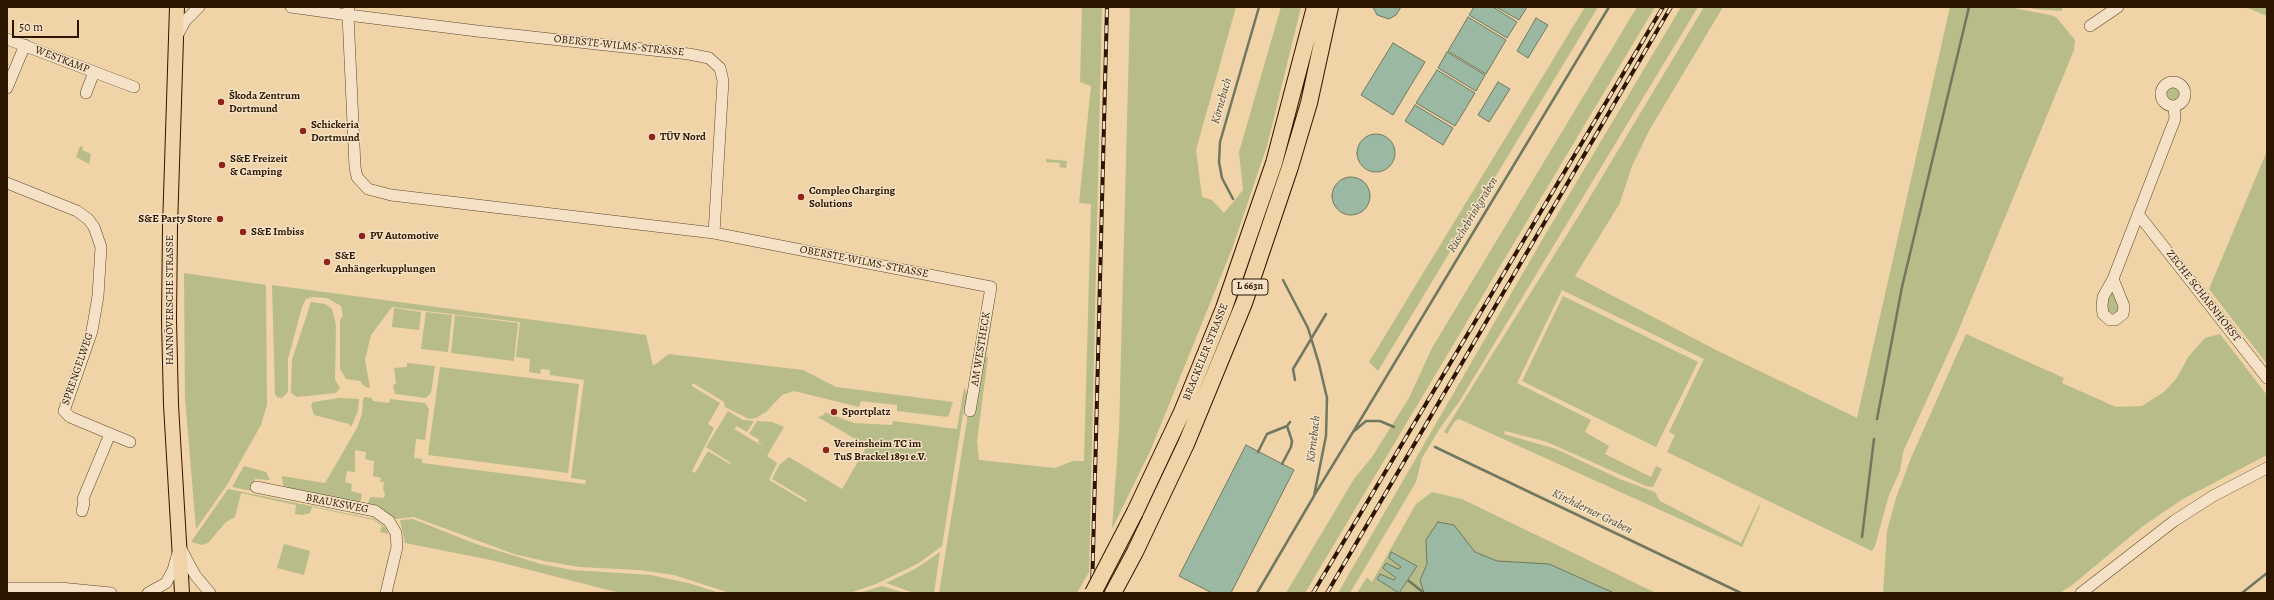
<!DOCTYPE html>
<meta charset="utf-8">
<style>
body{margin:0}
#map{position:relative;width:2274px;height:600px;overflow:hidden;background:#f0d3a7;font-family:Alegreya,serif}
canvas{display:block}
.frame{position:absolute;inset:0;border:8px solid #2c1600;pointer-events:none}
.scale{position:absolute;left:12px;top:20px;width:67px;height:18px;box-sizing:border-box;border:2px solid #2c1600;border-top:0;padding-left:5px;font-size:12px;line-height:14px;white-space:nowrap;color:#2c1600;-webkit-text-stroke:3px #f5e2c6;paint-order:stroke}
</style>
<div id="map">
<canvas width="2274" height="600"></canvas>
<div class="frame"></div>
<div class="scale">50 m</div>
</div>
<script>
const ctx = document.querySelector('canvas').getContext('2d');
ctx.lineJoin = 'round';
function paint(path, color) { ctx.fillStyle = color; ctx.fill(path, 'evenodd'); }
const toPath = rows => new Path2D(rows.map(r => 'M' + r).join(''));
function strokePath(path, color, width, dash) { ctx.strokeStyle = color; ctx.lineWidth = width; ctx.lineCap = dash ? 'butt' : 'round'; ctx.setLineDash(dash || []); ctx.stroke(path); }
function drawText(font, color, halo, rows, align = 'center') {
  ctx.font = font + ' Alegreya,serif'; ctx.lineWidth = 3; ctx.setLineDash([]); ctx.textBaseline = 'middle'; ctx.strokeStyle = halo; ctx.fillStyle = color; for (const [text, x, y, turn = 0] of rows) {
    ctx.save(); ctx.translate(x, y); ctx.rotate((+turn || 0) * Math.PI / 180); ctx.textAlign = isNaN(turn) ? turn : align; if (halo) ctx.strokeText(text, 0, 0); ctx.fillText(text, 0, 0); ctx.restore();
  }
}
paint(toPath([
 [1082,7,1102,7,1089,572,1077,593,939,593,968,414,992,305,994,305,986,357,988,357,977,441,979,460,1055,468,1073,461,1084,461,1091,204,1079,203,1091,86,1080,82],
 [1130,7,1236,7,1196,150,1202,197,1212,200,1224,213,1243,190,1239,152,1281,7,1301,7,1267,146,1232,249,1151,449,1112,529,1119,431],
 [1585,7,1598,7,1378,371,1369,362],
 [1637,7,1655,7,1305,593,1286,593,1354,479,1372,457,1409,398,1432,348],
 [1681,7,1698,7,1459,402,1440,428,1422,458,1416,482,1350,593,1338,593,1545,235],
 [1704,7,1723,7,1650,129,1632,166,1620,203,1575,276,1716,350,1857,418,1950,7,2008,7,2050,15,2056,17,2075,40,2074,50,1957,334,1903,452,1900,471,1889,495,1875,546,1872,551,1667,452,1675,435,1669,432,1704,359,1562,290,1517,383,1591,420,1585,432,1609,446,1605,454,1651,477,1656,466,1662,469,1653,487,1646,486,1547,442,1505,431,1504,434,1556,449,1622,480,1655,492,1660,501,1741,543,1759,505,1760,506,1742,547,1459,419,1455,421,1447,434,1444,432,1581,212],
 [2027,7,2062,7,2062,11,2035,9],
 [2245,7,2267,7,2267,16],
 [2172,86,2177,87,2180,92,2177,103,2170,101,2166,95,2166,90],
 [80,146,83,147,82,150,91,154,89,164,76,157],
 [2267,151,2267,364,2209,289],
 [1046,159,1067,161,1066,168,1059,167,1060,163,1046,162],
 [184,273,266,285,267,405,261,425,227,485,196,529,185,397],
 [272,285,646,335,653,366,669,354,803,370,836,387,953,402,948,417,897,411,897,405,861,401,859,407,794,391,782,395,766,412,756,418,749,419,725,407,724,402,693,383,692,386,720,403,708,424,714,428,692,471,695,473,708,451,730,464,731,463,706,447,728,411,743,420,754,421,747,432,737,426,734,429,764,447,758,442,760,440,749,434,757,421,772,422,784,427,767,456,777,463,769,480,806,502,807,500,772,479,780,464,789,457,842,489,867,446,818,417,824,415,825,412,854,423,892,425,893,421,957,429,964,388,968,394,968,409,964,408,942,546,919,563,876,584,849,593,730,593,674,575,639,570,579,567,544,561,514,554,414,517,395,519,379,506,368,504,370,497,384,498,385,493,383,490,384,482,380,482,381,478,373,476,374,461,365,459,366,452,355,450,355,472,347,471,345,482,352,484,351,491,362,494,360,503,288,488,283,485,282,476,325,483,357,428,362,414,363,399,365,397,372,398,373,401,389,403,390,399,425,403,429,409,425,440,416,439,414,458,422,459,422,463,585,484,586,480,571,478,584,380,550,375,550,370,541,369,540,374,529,372,530,359,516,357,520,322,392,307,371,335,365,360,370,388,365,387,360,381,346,379,340,369,340,320,343,316,341,306,327,298,313,297,306,299,302,307,288,359,288,392,282,398,277,397,275,394],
 [2109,292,2112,292,2118,304,2119,311,2114,315,2107,310],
 [1563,296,1698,362,1656,447,1522,381],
 [311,302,325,304,332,309,336,325,335,380,340,388,336,393,297,397,291,393,292,360],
 [394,308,421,312,419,330,392,327],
 [426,312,452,315,448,352,421,349],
 [455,315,518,323,514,361,451,353],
 [1966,334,2064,378,2062,383,2116,407,2142,406,2164,392,2176,379,2189,356,2205,338,2220,334,2267,395,2267,455,2183,499,2143,526,2071,586,2059,593,1883,593,1887,531,1896,498,1911,458],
 [407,363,435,366,431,393,426,398,395,394,393,385,396,384,394,368,407,367],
 [440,367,579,384,568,473,428,455],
 [339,398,359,399,358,411,351,427,349,424,314,415,311,405,313,402],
 [244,466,266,472,270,480,255,479,252,491,232,487],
 [228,489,374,519,386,528,388,534,380,532,382,526,374,520,312,507,310,513,302,515,295,514,296,505,241,493,235,517,226,522,208,543,202,545,191,542],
 [1432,492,1462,499,1656,593,1357,593,1367,577,1372,582,1416,504],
 [413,519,476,544,541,564,572,570,651,575,688,583,720,593,620,593,491,560,405,543,400,520],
 [284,544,310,551,304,575,277,568],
 [940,552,934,593,914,593,886,583,915,569],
 [882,586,905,593,859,593]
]), '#b8bc88');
const water = toPath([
 [1373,7,1401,7,1396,15,1389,19,1377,15,1373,7],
 [1474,7,1493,7,1517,22,1507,38,1469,15,1474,7],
 [1496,7,1527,7,1519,20,1496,7],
 [1468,17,1506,40,1486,74,1448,51,1468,17],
 [1536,18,1548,25,1528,58,1517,51,1536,18],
 [1393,43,1425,62,1393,115,1361,95,1393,43],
 [1447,52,1485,75,1476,91,1438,68,1447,52],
 [1437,70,1475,93,1455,126,1416,103,1437,70],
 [1498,82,1510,89,1489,122,1478,115,1498,82],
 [1415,105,1453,128,1443,145,1405,121,1415,105],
 '1357 153a19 19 0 1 1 38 0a19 19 0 1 1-38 0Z',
 '1332 196a19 19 0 1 1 38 0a19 19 0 1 1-38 0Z',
 [1246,445,1294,470,1231,593,1212,593,1179,576,1246,445],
 [1438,522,1454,525,1475,552,1497,561,1549,564,1614,593,1424,593,1420,580,1427,564,1426,540,1438,522],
 [1391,552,1417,566,1399,593,1377,579,1380,574,1394,580,1396,578,1383,568,1386,563,1398,569,1401,567,1389,558,1391,552]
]);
paint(water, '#9bb9a2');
strokePath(water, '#6f7861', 1);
strokePath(toPath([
 [1233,199,1222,178,1219,162,1220,142,1259,7],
 [1295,380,1293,369,1326,314],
 [1877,419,1902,287,1969,7],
 [1353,432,1609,7],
 [1435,447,1741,593],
 [1258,452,1267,434,1287,426,1290,422],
 [1282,464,1291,447,1292,441,1287,426],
 [1315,494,1353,432,1366,421,1380,421,1394,427],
 [1862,537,1874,439],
 [1409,581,1424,593],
 [1257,593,1314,496,1326,436,1327,398,1319,364,1308,328,1283,280],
 [2242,593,2267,573]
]), '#6f7861', 2.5);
const minor = toPath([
 [291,7,348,15,477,31,689,54,709,58,720,68,723,81,714,233,391,195,368,189,357,177,355,167,348,15,349,7],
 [2090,26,2118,7],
 [176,38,185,21,199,7],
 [7,39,134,87],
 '2161 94a12 12 0 1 1 24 0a12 12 0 1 1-24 0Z',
 [7,88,25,45],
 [86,93,94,72],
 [7,183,77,211,88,219,94,227,101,247,98,296,92,331,64,411,70,417,130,442],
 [2138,214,2267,378],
 [714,233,991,287,970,411],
 [2113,279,2124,306,2123,314,2115,320,2110,320,2103,314,2102,306,2103,297,2113,279,2175,119,2174,106],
 [256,487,375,511,389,521,396,533,397,547,386,593],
 [82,511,84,503,83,499,110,434],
 [180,547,195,575,210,593],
 [7,588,60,588,111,593],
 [148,593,166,583,173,570,178,553],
 [2081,593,2174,521,2213,496,2267,468]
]);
const major = toPath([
 [177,7,170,227,169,320,171,405,182,593]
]);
const highway = toPath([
 [1135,512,1182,412,1224,308,1274,163,1315,7],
 [1113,593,1135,552,1186,444,1244,303,1290,167,1309,103,1330,7]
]);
strokePath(minor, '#5d452a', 12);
strokePath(major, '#2c1600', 16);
strokePath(highway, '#2c1600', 18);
strokePath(minor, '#f5e2c6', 11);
strokePath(major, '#f0d3a7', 14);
strokePath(highway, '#f0d3a7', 16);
const rail = toPath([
 [1092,593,1107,7],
 [1313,593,1663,7],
 [1327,593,1671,7]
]);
strokePath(rail, '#2c1600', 4);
strokePath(rail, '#f5e2c6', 2.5, [8]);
const highwayBridge = toPath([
 [1093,593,1135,512]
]);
strokePath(highwayBridge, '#2c1600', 18, []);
strokePath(highwayBridge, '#f0d3a7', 16);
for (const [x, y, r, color] of [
 [221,102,4,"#8f2418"],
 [303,131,4,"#8f2418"],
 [652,137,4,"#8f2418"],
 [222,165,4,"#8f2418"],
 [801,197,4,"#8f2418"],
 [220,219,4,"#8f2418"],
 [243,232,4,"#8f2418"],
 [362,236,4,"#8f2418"],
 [327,262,4,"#8f2418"],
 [834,412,4,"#8f2418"],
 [826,450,4,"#8f2418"]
]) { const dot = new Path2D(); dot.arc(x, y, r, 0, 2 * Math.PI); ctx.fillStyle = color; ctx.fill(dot); strokePath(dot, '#f5e2c6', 1.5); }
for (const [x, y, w] of [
 [1250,287,36]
]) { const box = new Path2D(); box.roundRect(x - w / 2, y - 8, w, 16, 3); ctx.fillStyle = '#f5e2c6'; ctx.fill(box); strokePath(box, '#2c1600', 1); }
drawText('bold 10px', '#2c1600', null, [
 ["L 663n",1250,287]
]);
drawText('11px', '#2c1600', '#f5e2c6', [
 ["OBERSTE-WILMS-STRASSE",619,46,6],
 ["WESTKAMP",62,60,21],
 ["OBERSTE-WILMS-STRASSE",864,262,11],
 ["ZECHE SCHARNHORST",2203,296,52],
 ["HANNÖVERSCHE STRASSE",170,300,-90],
 ["AM WESTHECK",981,349,-81],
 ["BRACKELER STRASSE",1206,352,-68],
 ["SPRENGELWEG",78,369,-71],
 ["BRAUKSWEG",337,504,11]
]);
drawText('bold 11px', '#2c1600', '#f5e2c6', [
 ["Škoda Zentrum",229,96],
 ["Dortmund",229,109],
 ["Schickeria",311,125],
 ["Dortmund",311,138],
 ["TÜV Nord",660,137],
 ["S&E Freizeit",230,159],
 ["& Camping",230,172],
 ["Compleo Charging",809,191],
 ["Solutions",809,204],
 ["S&E Party Store",212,219,"right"],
 ["S&E Imbiss",251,232],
 ["PV Automotive",370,236],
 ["S&E",335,256],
 ["Anhängerkupplungen",335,269],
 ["Sportplatz",842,412],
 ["Vereinsheim TC im",834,444],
 ["TuS Brackel 1891 e.V.",834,457]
], 'left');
drawText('italic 12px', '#534f39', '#f5e2c6', [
 ["Körnebach",1222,101,-74],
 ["Rüschebrinkgraben",1473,215,-59],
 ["Körnebach",1314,439,-83],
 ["Kirchderner Graben",1592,512,26]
]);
</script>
